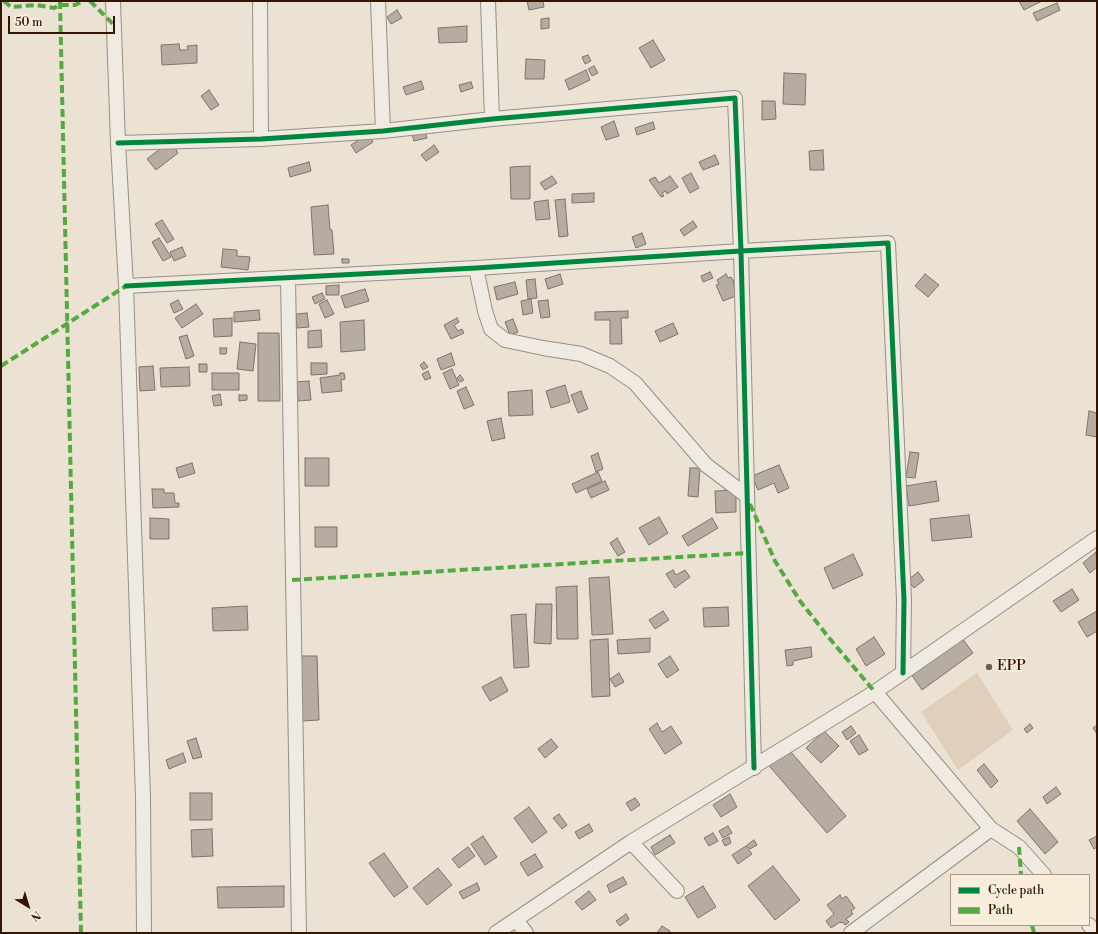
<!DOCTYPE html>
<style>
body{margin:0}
#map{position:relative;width:1098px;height:934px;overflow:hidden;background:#ece2d4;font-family:"Libre Bodoni",serif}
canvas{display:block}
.frame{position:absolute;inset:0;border:2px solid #331500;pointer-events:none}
.legend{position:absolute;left:950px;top:874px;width:140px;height:52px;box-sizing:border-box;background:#f9eddc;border:1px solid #aa9784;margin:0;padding:5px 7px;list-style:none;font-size:12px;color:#331500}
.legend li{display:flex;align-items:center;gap:8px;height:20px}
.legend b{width:20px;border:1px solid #aa9784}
.north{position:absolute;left:8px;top:886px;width:40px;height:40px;-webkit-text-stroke:3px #f9eddc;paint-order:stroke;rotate:142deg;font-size:11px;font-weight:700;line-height:16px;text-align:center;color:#331500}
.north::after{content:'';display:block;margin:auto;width:14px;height:18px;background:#331500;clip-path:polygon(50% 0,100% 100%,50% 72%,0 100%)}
.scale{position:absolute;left:8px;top:16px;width:107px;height:18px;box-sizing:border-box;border:2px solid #331500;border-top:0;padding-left:5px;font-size:12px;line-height:14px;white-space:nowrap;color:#331500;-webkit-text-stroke:3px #f9eddc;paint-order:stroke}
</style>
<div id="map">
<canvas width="1098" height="934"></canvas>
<div class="frame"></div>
<ul class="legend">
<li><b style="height:5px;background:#00873e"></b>Cycle path</li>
<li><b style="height:5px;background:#54a940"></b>Path</li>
</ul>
<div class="north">N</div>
<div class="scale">50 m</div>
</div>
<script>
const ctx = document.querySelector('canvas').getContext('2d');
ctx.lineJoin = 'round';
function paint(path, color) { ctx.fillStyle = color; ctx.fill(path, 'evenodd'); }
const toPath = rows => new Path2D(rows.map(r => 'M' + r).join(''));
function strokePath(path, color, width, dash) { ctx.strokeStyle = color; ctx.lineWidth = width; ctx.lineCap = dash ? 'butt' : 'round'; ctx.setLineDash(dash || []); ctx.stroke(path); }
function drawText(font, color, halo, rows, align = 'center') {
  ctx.font = font + ' "Libre Bodoni",serif'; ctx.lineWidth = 3; ctx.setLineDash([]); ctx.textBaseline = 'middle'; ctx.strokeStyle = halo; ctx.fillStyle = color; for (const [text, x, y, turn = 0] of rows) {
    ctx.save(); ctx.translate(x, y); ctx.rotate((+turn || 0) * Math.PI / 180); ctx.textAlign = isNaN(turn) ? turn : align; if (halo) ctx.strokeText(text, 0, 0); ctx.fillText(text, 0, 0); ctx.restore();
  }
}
paint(toPath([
 [977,673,1013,730,958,770,921,712]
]), '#dfcfbb');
const building = toPath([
 [527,1,543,1,544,7,529,10,527,1],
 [1019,1,1042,1,1024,10,1019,1],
 [1057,3,1060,10,1037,21,1033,13,1057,3],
 [397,10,402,18,391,24,387,17,397,10],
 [549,18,549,28,541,29,541,19,549,18],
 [467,26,467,42,439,43,438,28,467,26],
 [653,40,665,60,651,68,639,48,653,40],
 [179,44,180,50,188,50,187,46,197,45,197,63,162,65,161,45,179,44],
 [588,55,591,61,585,64,582,57,588,55],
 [526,59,545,60,544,79,525,79,526,59],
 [594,66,598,73,592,76,588,69,594,66],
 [586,70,590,80,569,90,565,80,586,70],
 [784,73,806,74,805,105,783,104,784,73],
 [421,81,424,89,406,95,403,87,421,81],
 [471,82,473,88,461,92,459,85,471,82],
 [209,90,219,105,211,110,201,96,209,90],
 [762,101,775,101,776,119,762,120,762,101],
 [614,121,619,136,606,140,601,127,614,121],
 [653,122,655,129,637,135,635,128,653,122],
 [425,131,427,138,414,141,412,134,425,131],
 [368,134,373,142,356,153,351,145,368,134],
 [173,144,178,153,156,170,147,159,165,145,173,144],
 [434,145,439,152,426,161,421,155,434,145],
 [823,150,824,170,810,170,809,151,823,150],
 [715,155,719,164,703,170,699,162,715,155],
 [309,162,311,171,290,177,288,168,309,162],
 [530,166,530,199,511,199,510,167,530,166],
 [691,173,699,188,690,193,682,178,691,173],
 [552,176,557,183,545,190,540,183,552,176],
 [670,176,678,187,667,194,666,191,662,193,664,196,661,197,649,180,655,177,659,183,670,176],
 [594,193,594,202,572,203,572,194,594,193],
 [565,199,568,236,559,237,555,200,565,199],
 [548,200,550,219,536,220,534,202,548,200],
 [328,205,330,230,332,230,334,254,314,255,311,207,328,205],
 [162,220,174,239,167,243,155,224,162,220],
 [693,221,697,227,684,236,680,230,693,221],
 [642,233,646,244,636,248,632,237,642,233],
 [159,238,171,257,163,261,152,242,159,238],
 [182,247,186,256,174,261,170,252,182,247],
 [223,249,237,250,237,256,250,257,248,270,221,267,223,249],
 [342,259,349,259,349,263,342,263,342,259],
 [710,272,713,278,703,282,701,276,710,272],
 [560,274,563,284,548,289,545,279,560,274],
 [726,274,728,278,731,277,733,280,736,296,723,301,716,285,719,284,717,280,726,274],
 [925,274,939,285,928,297,915,286,925,274],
 [535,279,537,298,528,299,526,280,535,279],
 [515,282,518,294,497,300,494,287,515,282],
 [339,285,339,295,326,295,326,286,339,285],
 [365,289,369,301,345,308,341,296,365,289],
 [322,293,325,299,315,304,312,297,322,293],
 [531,299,533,313,523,315,521,301,531,299],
 [178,300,183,309,174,313,170,304,178,300],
 [327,300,334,314,325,318,319,304,327,300],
 [548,300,550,317,541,318,538,301,548,300],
 [196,304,203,314,182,328,175,318,196,304],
 [259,310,260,320,234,322,234,312,259,310],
 [628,311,628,318,621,318,622,344,610,344,610,320,595,320,595,312,628,311],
 [307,313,309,327,297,328,296,314,307,313],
 [232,318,232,336,214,337,213,319,232,318],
 [457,318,459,322,454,325,458,331,462,329,464,333,451,339,444,325,457,318],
 [513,319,518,332,510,335,505,322,513,319],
 [364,320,365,350,341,352,340,322,364,320],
 [673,323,678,334,660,342,655,331,673,323],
 [321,330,322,347,308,348,308,331,321,330],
 [258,333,279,333,280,401,258,401,258,333],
 [187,335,194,356,186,359,179,337,187,335],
 [240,342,256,344,253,371,237,369,240,342],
 [220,348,227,348,226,354,220,354,220,348],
 [451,353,455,365,441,370,437,359,451,353],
 [424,362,428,367,423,370,420,365,424,362],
 [311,363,327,363,327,374,311,375,311,363],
 [199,364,207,364,207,372,199,372,199,364],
 [153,366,155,390,140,391,139,367,153,366],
 [189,367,190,386,161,387,160,368,189,367],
 [452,369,459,385,450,389,443,373,452,369],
 [428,371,431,378,425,380,422,374,428,371],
 [212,373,239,373,239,390,212,390,212,373],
 [340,373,344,373,345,379,341,380,342,391,322,393,320,378,340,375,340,373],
 [460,375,464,380,460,382,457,378,460,375],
 [309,381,311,400,298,401,296,382,309,381],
 [565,385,570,402,551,408,546,391,565,385],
 [466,387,474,405,464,409,457,391,466,387],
 [532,390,533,415,509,416,508,392,532,390],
 [581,391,588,409,578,413,571,395,581,391],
 [220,394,222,405,214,406,212,396,220,394],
 [239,395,247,395,247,400,239,401,239,395],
 [1089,411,1097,413,1097,437,1086,435,1089,411],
 [501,418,505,438,492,441,487,421,501,418],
 [910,452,919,453,915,478,906,477,910,452],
 [598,453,603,469,596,472,591,456,598,453],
 [305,458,329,458,329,486,305,486,305,458],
 [192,463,195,473,179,478,176,468,192,463],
 [779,465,789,488,778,493,774,483,758,490,752,476,779,465],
 [690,468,700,468,698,497,688,496,690,468],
 [598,472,602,481,576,493,572,484,598,472],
 [605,481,609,490,591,498,587,489,605,481],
 [936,481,939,501,909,506,906,486,936,481],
 [152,489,164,489,164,493,174,493,175,503,179,503,179,507,153,508,152,489],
 [736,490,736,512,716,513,715,491,736,490],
 [969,515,972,537,932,541,930,519,969,515],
 [659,517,668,533,649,545,639,528,659,517],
 [150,518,169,519,169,539,150,539,150,518],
 [712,518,718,528,688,546,682,536,712,518],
 [315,527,337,527,337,547,315,547,315,527],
 [617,538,625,552,618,556,610,543,617,538],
 [1096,552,1097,567,1090,573,1083,563,1096,552],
 [853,554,863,575,833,589,824,568,853,554],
 [673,570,676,575,685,570,690,577,675,588,666,574,673,570],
 [918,572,924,580,914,588,908,580,918,572],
 [609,577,613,634,592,635,589,578,609,577],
 [577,586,578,639,557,639,556,587,577,586],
 [1072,589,1079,600,1061,612,1053,601,1072,589],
 [536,604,552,604,551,644,534,643,536,604],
 [247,606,248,630,213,631,212,608,247,606],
 [728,607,729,626,704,627,703,608,728,607],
 [663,611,669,620,655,629,649,620,663,611],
 [1097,611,1097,631,1087,637,1078,622,1097,611],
 [526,614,529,667,514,668,511,615,526,614],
 [874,637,885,654,866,666,856,649,874,637],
 [650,638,650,652,618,654,617,640,650,638],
 [962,638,973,653,922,690,911,674,962,638],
 [608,639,610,696,592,697,590,640,608,639],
 [811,647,812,657,793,661,793,665,787,666,785,650,811,647],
 [300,656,317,656,319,720,302,721,300,656],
 [670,656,679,670,667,678,658,664,670,656],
 [619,673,624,682,615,687,610,679,619,673],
 [501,677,508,691,490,701,482,687,501,677],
 [657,723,662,732,671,726,682,743,665,754,649,729,657,723],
 [1030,724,1033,728,1027,733,1024,729,1030,724],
 [1097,725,1097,734,1093,728,1097,725],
 [851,726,856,733,847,740,842,732,851,726],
 [824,731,839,746,821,763,806,748,824,731],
 [859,735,868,750,859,755,850,741,859,735],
 [196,738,202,757,193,759,187,741,196,738],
 [551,739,558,747,545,758,538,749,551,739],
 [785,745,846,816,827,833,765,761,785,745],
 [183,753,186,762,169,769,166,760,183,753],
 [984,764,998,781,991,788,977,770,984,764],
 [1056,787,1061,794,1047,804,1043,797,1056,787],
 [190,793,212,793,212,820,190,820,190,793],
 [730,794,737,807,721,817,713,805,730,794],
 [635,798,640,805,631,811,626,803,635,798],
 [529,807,547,832,532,843,514,818,529,807],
 [1030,809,1058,842,1045,854,1017,821,1030,809],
 [559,814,567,825,562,829,553,818,559,814],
 [589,824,593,831,579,839,575,832,589,824],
 [728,826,732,833,723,838,719,831,728,826],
 [212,829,213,856,192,857,191,830,212,829],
 [713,833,718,841,709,846,704,838,713,833],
 [670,835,675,843,655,855,651,847,670,835],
 [483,836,497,857,485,865,471,844,483,836],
 [1097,836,1097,847,1094,849,1089,840,1097,836],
 [729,837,731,843,725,846,722,840,729,837],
 [754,840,757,845,750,849,747,845,754,840],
 [746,846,752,854,738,864,732,855,746,846],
 [468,847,475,856,459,868,452,859,468,847],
 [384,853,408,887,394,897,369,863,384,853],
 [535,854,543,867,528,876,520,863,535,854],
 [773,866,800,900,775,920,748,886,773,866],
 [438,868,452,885,427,905,413,888,438,868],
 [623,877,627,884,610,893,607,885,623,877],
 [477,883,480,890,463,899,459,892,477,883],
 [284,886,284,907,218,908,217,887,284,886],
 [703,886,716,907,698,918,685,897,703,886],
 [589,891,596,900,582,910,575,902,589,891],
 [840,895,842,899,846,896,855,908,851,911,853,914,846,919,849,922,845,925,842,922,841,923,840,922,831,928,826,921,834,914,827,905,840,895],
 [626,914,629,919,620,926,616,921,626,914],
 [662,926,670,931,669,933,657,933,662,926]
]);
paint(building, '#b6aca1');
strokePath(building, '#7d7369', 1);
const minor = toPath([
 [113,1,118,143,126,286,143,798,144,933],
 [260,1,261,139],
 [378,1,383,131],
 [488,1,492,119],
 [118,143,261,139,383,131,492,119,735,98,741,251,754,768],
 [476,268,485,311,491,329,505,340,543,348,581,354,610,366,635,383,706,465,747,496],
 [288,278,299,933],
 [126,286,476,268,741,251,888,243,904,600,903,673],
 [875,692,991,829,1019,847,1044,875],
 [631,842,677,891],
 [516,920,526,933],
 [1089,925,1096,933],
 [496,933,631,842,875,692,1097,538],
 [851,933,991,829]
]);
strokePath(minor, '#988e84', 16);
strokePath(minor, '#efeae2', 14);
strokePath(toPath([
 [4,1,11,7,36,5,54,8,60,5,75,5,83,1],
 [60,1,81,933],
 [90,1,113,24],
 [1,366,126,286],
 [750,504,775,561,800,601,830,639,875,692],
 [292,580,748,553],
 [1019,847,1021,875],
 [1032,925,1034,933]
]), '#54a940', 4, [8, 4]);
strokePath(toPath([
 [118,143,261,139,383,131,492,119,735,98,741,251,754,768],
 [126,286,476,268,741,251,888,243,904,600,903,673]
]), '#00873e', 5);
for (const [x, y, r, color] of [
 [989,667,4,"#745d4a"]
]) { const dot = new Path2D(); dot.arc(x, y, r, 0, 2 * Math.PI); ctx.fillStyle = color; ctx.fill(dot); strokePath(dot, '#f9eddc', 1.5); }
drawText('14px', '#331500', '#f9eddc', [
 ["EPP",997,667]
], 'left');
</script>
